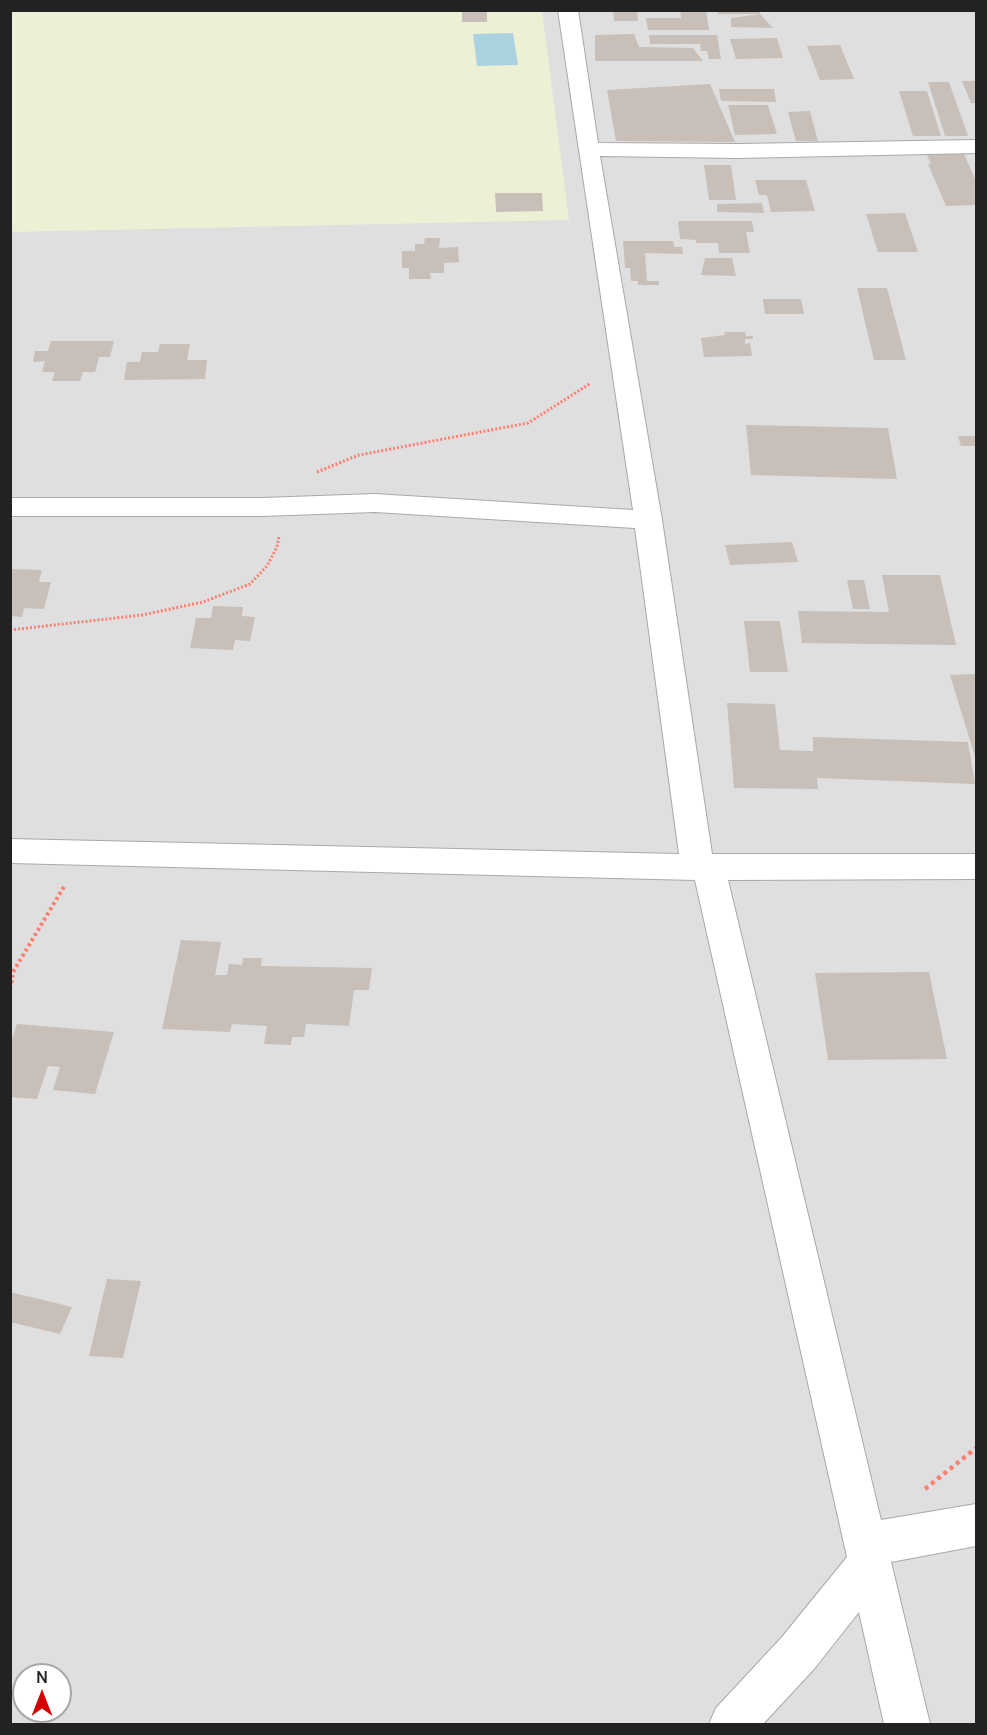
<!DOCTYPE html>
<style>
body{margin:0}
#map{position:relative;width:987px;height:1735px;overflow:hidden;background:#f2efe9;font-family:Manrope,sans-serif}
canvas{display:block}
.frame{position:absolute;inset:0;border:12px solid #222;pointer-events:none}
.north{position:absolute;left:12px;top:1663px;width:60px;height:60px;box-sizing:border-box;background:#fff;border:2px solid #a7a7a7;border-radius:50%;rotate:0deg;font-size:16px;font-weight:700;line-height:24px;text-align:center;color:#222}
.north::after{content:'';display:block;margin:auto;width:21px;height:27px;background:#d40000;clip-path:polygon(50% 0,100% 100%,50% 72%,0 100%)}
</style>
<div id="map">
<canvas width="987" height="1735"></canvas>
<div class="frame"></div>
<div class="north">N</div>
</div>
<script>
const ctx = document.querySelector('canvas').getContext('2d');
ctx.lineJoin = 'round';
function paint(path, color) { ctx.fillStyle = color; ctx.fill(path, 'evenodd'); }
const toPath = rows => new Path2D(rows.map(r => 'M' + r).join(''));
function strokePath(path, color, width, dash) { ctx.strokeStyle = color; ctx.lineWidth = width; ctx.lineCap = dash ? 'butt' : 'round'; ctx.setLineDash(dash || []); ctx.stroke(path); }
paint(toPath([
 [11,11,976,11,976,1724,11,1724],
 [24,1675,60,1675,60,1711,24,1711]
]), '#e0dfdf');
paint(toPath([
 [10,11,542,11,569,220,11,232]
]), '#eef0d5');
paint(toPath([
 [513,33,518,65,477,66,473,34]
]), '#aad3df');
paint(toPath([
 [462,10,487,10,487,22,462,22],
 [613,10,637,10,638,21,614,21],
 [680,10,706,10,709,30,648,30,646,18,681,18],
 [718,10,759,10,760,14,718,14],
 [760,14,773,28,731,27,731,18],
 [634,34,639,47,693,48,703,61,595,61,595,35],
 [649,35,717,35,721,59,709,59,707,51,701,51,700,44,650,44],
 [777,38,783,58,736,59,730,39],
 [840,45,854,79,820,80,807,46],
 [962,81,976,81,976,103,971,103],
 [928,82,949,82,968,136,945,136],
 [710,84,735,142,616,141,607,90],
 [719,89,774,89,776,102,721,101],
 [899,91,927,91,941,136,913,136],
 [728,105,768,105,777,134,735,135],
 [810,111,818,141,796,141,788,112],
 [964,154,976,181,976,205,946,206,928,164,931,164,927,155],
 [704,165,731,165,736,200,709,200],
 [755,180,806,180,815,211,771,212,767,195,759,195],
 [495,193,542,193,543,211,496,212],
 [762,203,764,213,717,212,717,204],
 [905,213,918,252,878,252,866,214],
 [678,221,752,221,754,232,746,232,750,253,719,253,718,243,696,243,696,240,680,239],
 [425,238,440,238,439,248,458,247,459,262,444,263,444,273,430,273,431,279,409,279,409,268,402,268,402,251,415,251,415,244,424,244],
 [623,241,673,241,674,247,682,247,683,254,645,253,647,281,659,281,659,285,638,285,638,281,631,281,630,268,625,268],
 [705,258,732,258,736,276,701,275],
 [857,288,887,288,906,360,874,360],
 [763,299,801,299,804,314,765,314],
 [724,332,745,332,746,336,753,336,753,339,745,339,745,344,750,343,752,356,704,357,701,338,725,335],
 [51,341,114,341,110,357,99,357,95,372,83,372,80,381,52,381,55,372,42,372,45,361,33,362,35,351,48,351],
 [160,344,190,344,187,360,207,360,205,379,124,380,127,362,140,362,142,352,158,352],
 [746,425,888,428,897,479,751,475],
 [958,436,976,436,976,446,961,446],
 [792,542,798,562,730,565,725,545],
 [10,569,42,570,39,582,51,582,44,609,24,608,22,617,10,616],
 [882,575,940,575,956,645,802,643,798,611,889,612],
 [847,580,864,580,870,609,853,609],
 [213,606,243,607,242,616,255,617,250,641,235,640,233,650,190,648,196,618,211,618],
 [744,621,780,621,788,672,750,672],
 [976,674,976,760,950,675],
 [727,703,775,704,780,750,813,751,813,737,968,742,975,784,817,778,818,789,734,788],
 [181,940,221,942,215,975,227,975,229,964,242,965,243,958,262,958,261,966,372,968,369,990,354,990,349,1026,306,1024,304,1037,292,1037,291,1045,264,1044,267,1026,232,1024,230,1032,162,1029],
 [929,972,947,1059,828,1060,815,973],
 [17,1024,114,1032,95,1094,53,1090,60,1067,48,1066,37,1099,10,1097,10,1045],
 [107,1279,141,1281,123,1358,89,1356],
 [10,1292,72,1307,60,1334,10,1322]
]), '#c7bfb8');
const street = toPath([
 [558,10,578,10,598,143,738,144,976,140,976,153,738,158,600,156,662,520,712,854,976,854,976,879,728,880,881,1520,976,1504,976,1546,891,1562,930,1724,884,1724,859,1612,814,1669,763,1724,709,1724,716,1708,782,1637,847,1557,695,880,10,863,10,839,679,854,635,528,375,512,262,516,10,516,10,498,262,498,375,494,633,510,558,10]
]);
strokePath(street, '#a9a9a9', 2);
strokePath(toPath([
 [317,472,359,455,528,423,591,383],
 [10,630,142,615,203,602,250,584,267,566,277,547,279,536]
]), '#fa8072', 3, [2, 2]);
strokePath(toPath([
 [10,977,65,885],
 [10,989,13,975]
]), '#fa8072', 4, [3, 3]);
strokePath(toPath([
 [925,1489,976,1448]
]), '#fa8072', 4.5, [4, 4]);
paint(street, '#fff');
</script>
